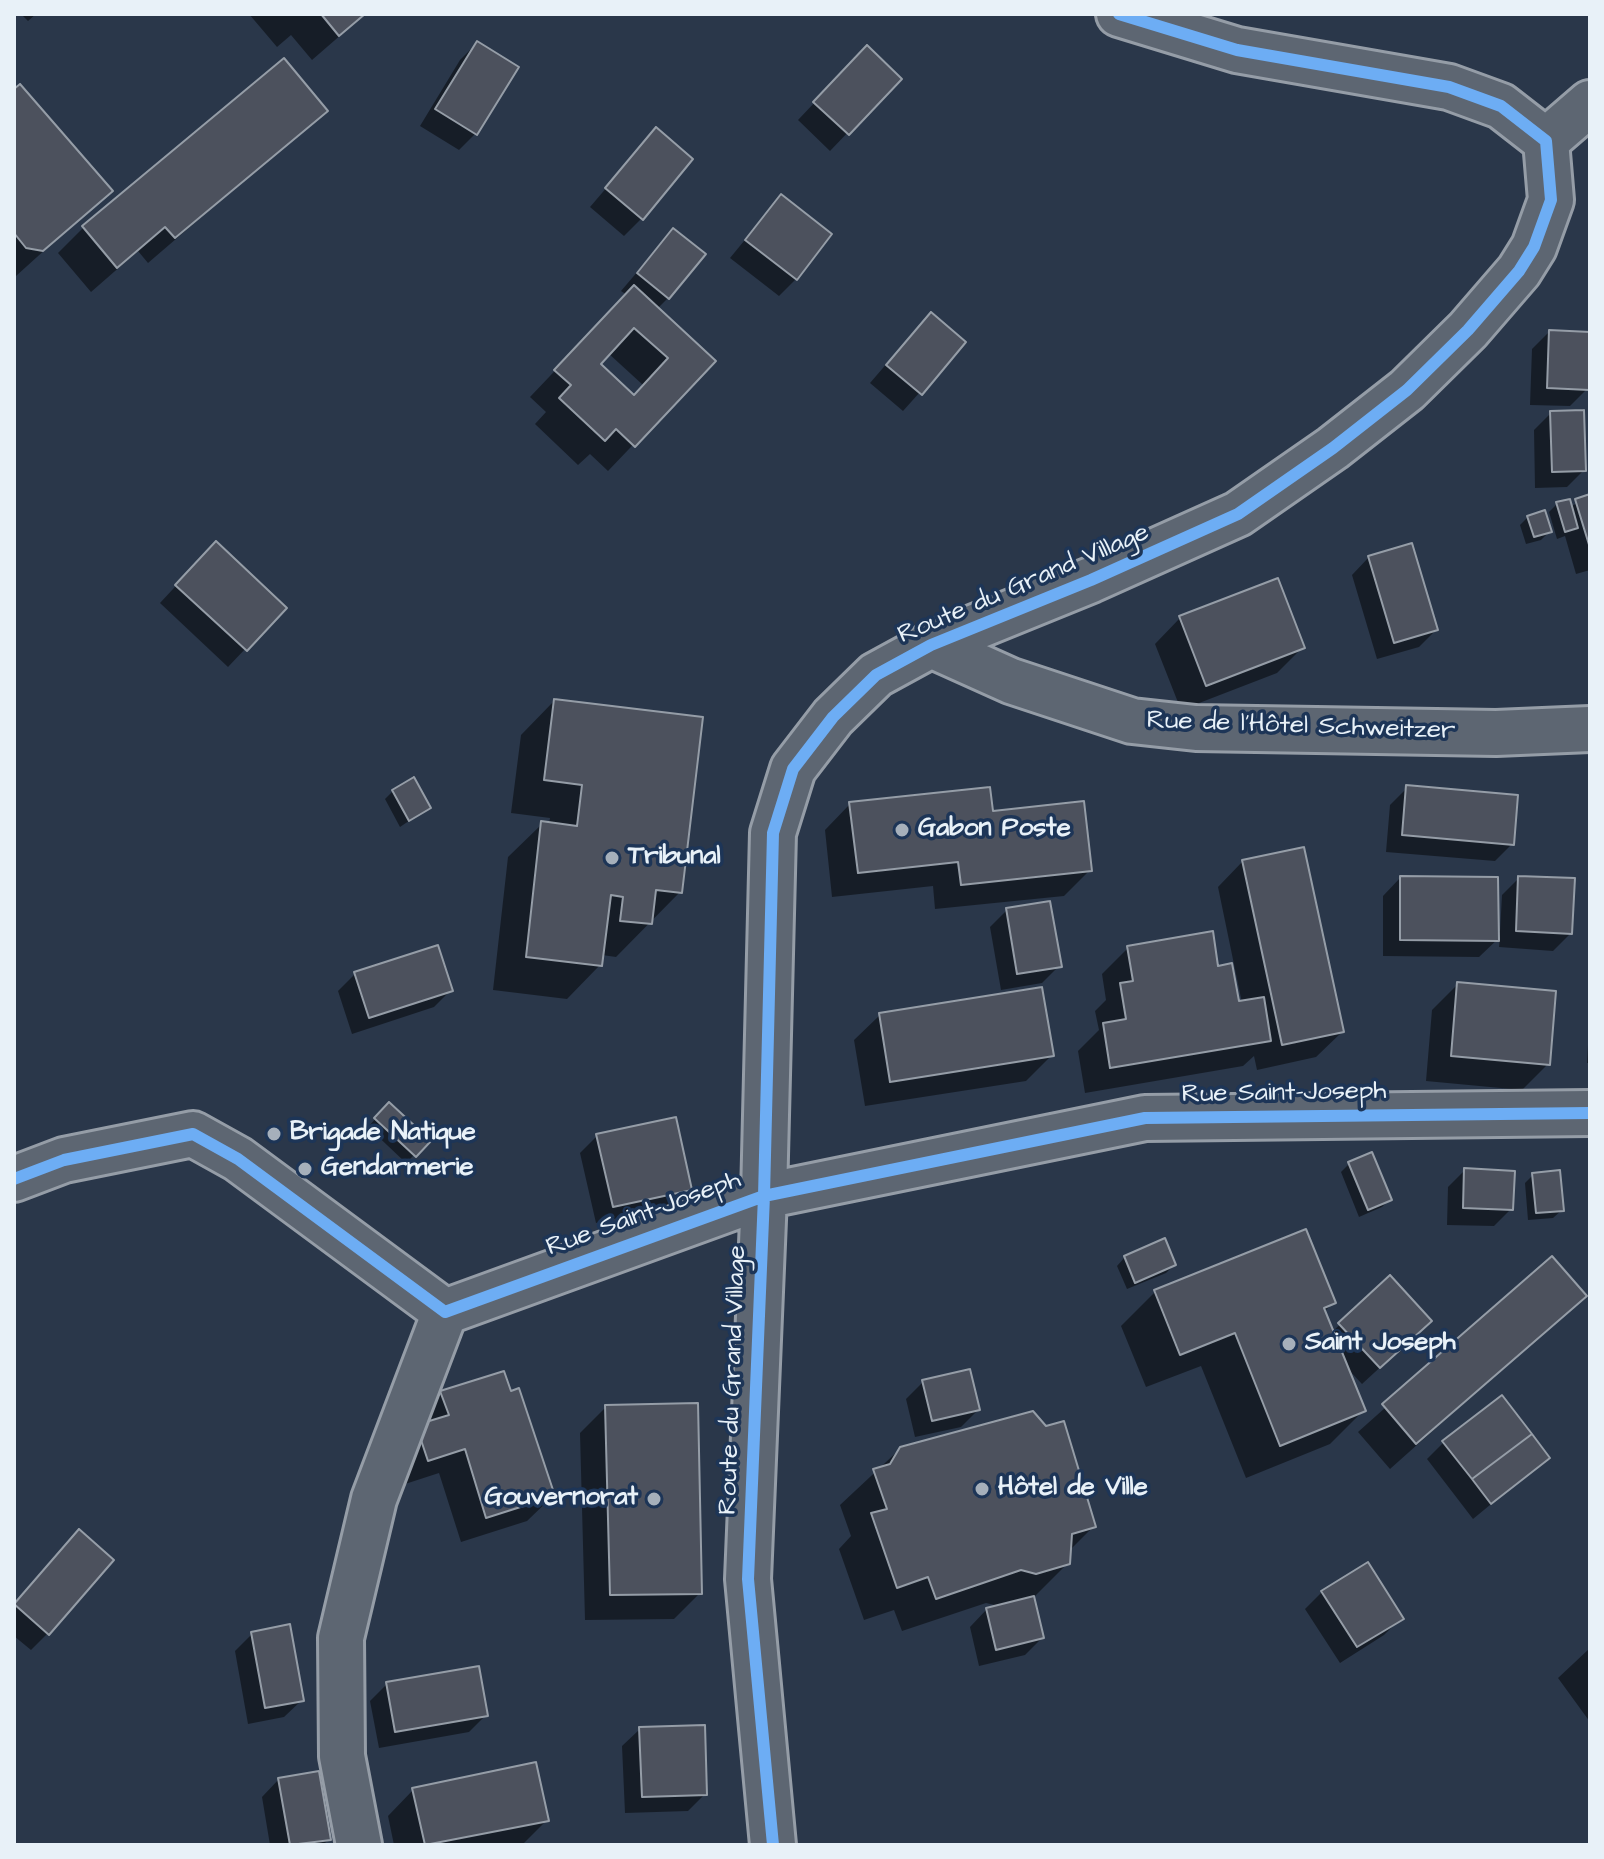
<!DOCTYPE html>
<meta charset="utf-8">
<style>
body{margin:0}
#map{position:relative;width:1604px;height:1859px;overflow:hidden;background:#2a374a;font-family:"Architects Daughter",sans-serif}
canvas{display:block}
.frame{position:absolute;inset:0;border:16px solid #e8f1f8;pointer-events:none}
</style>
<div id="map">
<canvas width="1604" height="1859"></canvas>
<div class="frame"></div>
</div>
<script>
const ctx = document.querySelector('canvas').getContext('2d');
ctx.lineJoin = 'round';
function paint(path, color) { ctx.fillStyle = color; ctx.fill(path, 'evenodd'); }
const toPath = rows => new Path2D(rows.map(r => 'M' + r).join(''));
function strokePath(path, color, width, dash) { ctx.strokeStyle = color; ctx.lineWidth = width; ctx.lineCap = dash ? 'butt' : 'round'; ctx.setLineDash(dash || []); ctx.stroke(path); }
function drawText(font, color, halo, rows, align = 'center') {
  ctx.font = font + ' "Architects Daughter",sans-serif'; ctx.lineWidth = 7; ctx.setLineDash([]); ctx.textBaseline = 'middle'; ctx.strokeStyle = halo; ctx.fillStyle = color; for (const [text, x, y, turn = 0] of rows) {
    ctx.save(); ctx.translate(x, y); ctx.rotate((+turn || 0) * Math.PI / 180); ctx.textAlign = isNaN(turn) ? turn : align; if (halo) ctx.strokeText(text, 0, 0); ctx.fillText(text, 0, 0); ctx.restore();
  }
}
paint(toPath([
 [21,14,36,14,28,21],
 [249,14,365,14,312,60,291,35,277,47],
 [477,43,476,133,459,150,420,126,460,60],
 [850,65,899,79,830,151,798,120],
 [14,91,110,191,16,276,14,275],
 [325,111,148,263,138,251,91,292,58,253,84,227],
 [656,130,641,219,624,236,590,207],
 [781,196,796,279,779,296,730,258],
 [673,230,668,298,657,309,713,361,608,471,590,454,578,465,535,424,546,412,530,397,627,295,621,291],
 [608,353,643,385,633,397,598,364],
 [914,332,964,343,903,411,870,383],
 [1549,332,1587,389,1570,406,1530,405,1532,349],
 [1551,413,1584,470,1567,487,1535,488,1534,430],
 [1590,496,1590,570,1576,574,1565,536,1557,539,1549,512,1557,504,1570,507],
 [1528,517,1549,532,1541,540,1526,544,1520,525],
 [1369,557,1436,630,1419,647,1377,659,1352,575],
 [199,561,284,608,228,667,160,603],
 [1180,618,1303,647,1277,673,1181,710,1155,644],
 [554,701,680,892,616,957,602,955,600,965,567,999,493,990,508,857,542,824,549,824,550,818,511,813,521,735],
 [1407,788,1512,844,1495,861,1386,852,1390,805],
 [393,791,428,808,400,827,385,799],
 [850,804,991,813,1090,870,1064,896,935,909,933,886,832,897,825,830],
 [1243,861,1342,1032,1316,1057,1257,1070,1254,1056,1243,1066,1085,1093,1078,1051,1099,1030,1095,1011,1106,1000,1102,974,1128,948,1217,968,1237,1004,1242,1003,1218,887],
 [1400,878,1500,931,1502,895,1519,878,1571,933,1553,951,1499,947,1500,937,1479,957,1383,956,1383,896],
 [1007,910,1059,966,1042,983,1001,990,990,927],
 [355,974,451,990,434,1007,352,1034,338,991],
 [1458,984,1548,1064,1522,1090,1426,1081,1432,1010],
 [1590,1009,1590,1063,1587,1063],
 [880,1015,1052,1055,1026,1081,865,1106,854,1040],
 [389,1104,428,1141,406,1163,368,1127],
 [597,1136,690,1189,673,1206,596,1223,580,1153],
 [1371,1155,1390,1199,1382,1207,1359,1217,1341,1172,1349,1164],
 [1465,1170,1511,1209,1494,1226,1447,1225,1448,1187],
 [1533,1175,1562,1210,1553,1218,1528,1220,1525,1183],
 [1125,1257,1174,1265,1166,1273,1127,1289,1117,1266],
 [1552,1259,1584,1296,1390,1469,1358,1432],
 [1390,1278,1412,1338,1362,1384,1347,1368,1364,1410,1330,1444,1246,1478,1201,1366,1146,1387,1121,1326,1155,1292,1334,1302,1324,1312,1332,1332],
 [923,1382,978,1410,961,1427,915,1437,906,1399],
 [442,1393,553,1496,527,1521,461,1542,439,1473,402,1485,416,1419],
 [606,1407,700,1593,674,1619,585,1620,580,1433],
 [1444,1442,1547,1458,1473,1519,1427,1459],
 [901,1448,1093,1527,1069,1551,1068,1563,1034,1597,1042,1638,1025,1655,979,1666,970,1627,987,1609,999,1606,986,1603,902,1631,894,1610,864,1620,839,1549,851,1536,840,1505],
 [62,1549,48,1633,31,1650,14,1636,14,1604],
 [1322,1592,1401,1618,1384,1635,1340,1663,1305,1609],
 [252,1634,302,1700,284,1717,248,1724,235,1651],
 [1590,1648,1590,1722,1558,1678],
 [387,1684,486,1715,469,1732,379,1748,370,1701],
 [640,1729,705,1794,688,1811,625,1813,622,1746],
 [279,1779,329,1839,323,1845,270,1845,262,1797],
 [413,1790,547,1820,522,1845,394,1845,388,1816]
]), '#0007');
const building = toPath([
 [321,14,365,14,339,36,321,14],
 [477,41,519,67,477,135,435,109,477,41],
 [867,45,902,79,849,135,813,102,867,45],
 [284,58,328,111,175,238,165,227,117,268,82,226,284,58],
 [20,84,113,191,43,251,26,248,14,233,14,89,20,84],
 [656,127,693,159,643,220,605,188,656,127],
 [781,194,832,234,797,280,745,240,781,194],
 [673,228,706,254,669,299,637,273,673,228],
 [634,285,716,361,635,447,616,429,605,441,559,398,571,385,554,370,634,285],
 [634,328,668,358,634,395,601,364,634,328],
 [931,312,966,342,922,395,886,365,931,312],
 [1549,330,1590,332,1589,390,1547,388,1549,330],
 [1584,410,1586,471,1552,472,1550,411,1584,410],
 [1590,494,1590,548,1575,499,1590,494],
 [1570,499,1578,528,1565,532,1556,502,1570,499],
 [1545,510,1552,532,1534,537,1527,516,1545,510],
 [216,541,287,608,247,651,175,585,216,541],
 [1412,543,1438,630,1394,643,1368,556,1412,543],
 [1278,578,1305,648,1206,686,1179,616,1278,578],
 [554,699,703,717,682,893,656,890,652,924,620,921,623,897,611,895,602,966,526,957,541,821,577,826,582,785,544,780,554,699],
 [414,777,431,808,409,821,392,790,414,777],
 [1406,785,1518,795,1514,845,1402,835,1406,785],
 [990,787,993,811,1084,801,1092,871,961,885,958,862,858,873,849,802,990,787],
 [1304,847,1344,1032,1282,1045,1242,860,1304,847],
 [1400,876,1498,877,1499,941,1400,940,1400,876],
 [1518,876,1575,878,1572,934,1516,931,1518,876],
 [1050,901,1062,967,1017,974,1006,908,1050,901],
 [1213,931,1218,966,1232,963,1239,1001,1264,997,1271,1041,1110,1068,1103,1023,1126,1019,1120,983,1133,981,1127,946,1213,931],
 [438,945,453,991,369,1018,354,972,438,945],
 [1457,982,1556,991,1550,1065,1451,1056,1457,982],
 [1042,987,1054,1056,890,1082,879,1013,1042,987],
 [389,1102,431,1141,416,1157,374,1118,389,1102],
 [676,1117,692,1190,613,1207,596,1134,676,1117],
 [1372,1152,1392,1200,1368,1210,1348,1162,1372,1152],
 [1464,1168,1515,1171,1513,1210,1463,1208,1464,1168],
 [1560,1170,1564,1211,1536,1213,1532,1173,1560,1170],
 [1306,1229,1336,1303,1324,1308,1366,1411,1280,1446,1235,1333,1180,1355,1154,1290,1306,1229],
 [1165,1238,1176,1265,1135,1283,1124,1256,1165,1238],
 [1552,1256,1587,1296,1416,1444,1382,1404,1552,1256],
 [1390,1275,1432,1321,1380,1368,1338,1323,1390,1275],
 [970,1369,980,1410,932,1421,922,1380,970,1369],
 [504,1371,511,1391,519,1388,555,1496,486,1518,465,1449,428,1461,416,1425,449,1415,440,1391,504,1371],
 [1502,1395,1532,1434,1472,1479,1442,1441,1502,1395],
 [698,1403,702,1594,610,1595,605,1405,698,1403],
 [1033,1411,1046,1426,1064,1421,1096,1527,1072,1534,1070,1564,1036,1574,1021,1570,936,1599,928,1577,897,1588,871,1513,887,1509,873,1469,890,1464,900,1447,1033,1411],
 [1532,1434,1550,1458,1491,1504,1472,1479,1532,1434],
 [79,1529,114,1560,49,1635,14,1604,79,1529],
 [1368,1562,1404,1619,1357,1647,1321,1591,1368,1562],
 [1034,1596,1044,1638,996,1650,986,1608,1034,1596],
 [290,1624,304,1701,265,1708,251,1632,290,1624],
 [479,1666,488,1716,395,1732,386,1682,479,1666],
 [705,1725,707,1795,642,1797,639,1727,705,1725],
 [536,1762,549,1821,425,1845,412,1788,536,1762],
 [319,1771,331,1840,290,1845,278,1778,319,1771]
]);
paint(building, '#4c515d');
strokePath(building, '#959da7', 2);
const minor = toPath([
 [1546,141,1590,103],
 [931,645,1011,681,1132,721,1196,728,1496,733,1590,729],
 [14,1179,64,1160,193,1134,238,1159,445,1312,764,1196,1145,1118,1590,1113],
 [359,1845,342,1756,341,1638,374,1499,445,1312],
 [773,1845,748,1579,764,1196,773,833,793,769,833,717,876,675,931,645,1091,580,1238,514,1333,448,1407,390,1468,330,1519,271,1534,247,1551,200,1546,141,1501,106,1449,87,1237,50,1119,14]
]);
strokePath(minor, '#959da7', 50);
strokePath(minor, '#5d6672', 44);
strokePath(toPath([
 [14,1179,64,1160,193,1134,238,1159,445,1312,764,1196,1145,1118,1590,1113],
 [773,1845,748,1579,764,1196,773,833,793,769,833,717,876,675,931,645,1091,580,1238,514,1333,448,1407,390,1468,330,1519,271,1534,247,1551,200,1546,141,1501,106,1449,87,1237,50,1119,14]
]), '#6dadf4', 12);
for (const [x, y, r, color] of [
 [902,830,8,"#a6b0bb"],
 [612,858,8,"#a6b0bb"],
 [274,1134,8,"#a6b0bb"],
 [305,1169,8,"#a6b0bb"],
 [1289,1344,8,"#a6b0bb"],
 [982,1489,8,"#a6b0bb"],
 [654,1499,8,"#a6b0bb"]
]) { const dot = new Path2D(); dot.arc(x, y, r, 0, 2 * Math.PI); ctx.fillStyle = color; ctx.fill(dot); strokePath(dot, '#1d3557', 3); }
drawText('26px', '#e8f1f8', '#1d3557', [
 ["Route du Grand Village",1024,585,-23],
 ["Rue de l'Hôtel Schweitzer",1301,727,2],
 ["Rue Saint-Joseph",1284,1094,-1],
 ["Rue Saint-Joseph",644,1215,-20],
 ["Route du Grand Village",734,1380,-88]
]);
drawText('bold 26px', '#e8f1f8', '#1d3557', [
 ["Gabon Poste",918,830],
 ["Tribunal",628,858],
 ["Brigade Natique",290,1134],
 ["Gendarmerie",321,1169],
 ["Saint Joseph",1305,1344],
 ["Hôtel de Ville",998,1489],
 ["Gouvernorat",638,1499,"right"]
], 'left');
</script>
